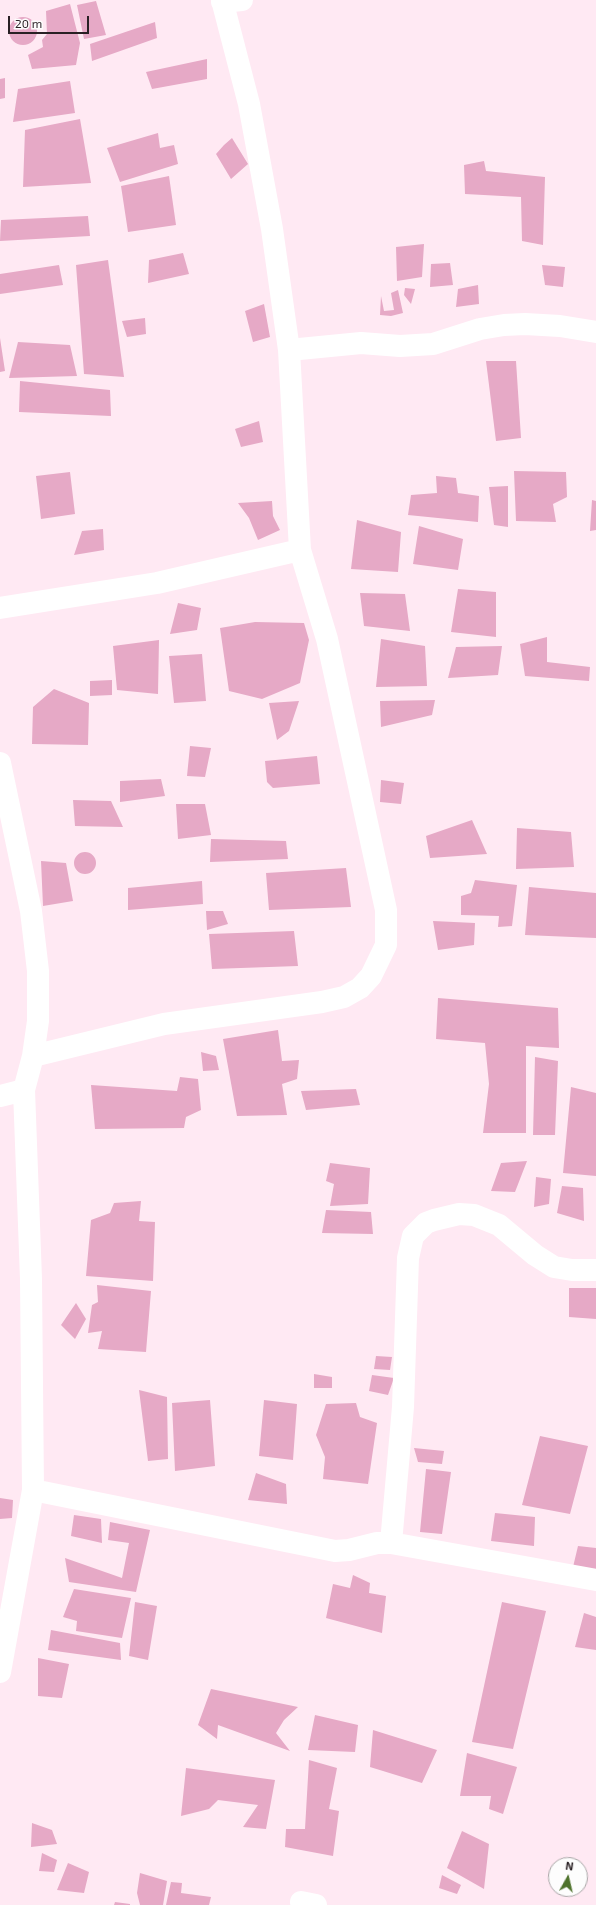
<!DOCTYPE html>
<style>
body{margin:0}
#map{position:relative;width:596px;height:1905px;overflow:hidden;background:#ffe9f3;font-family:"Exo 2",sans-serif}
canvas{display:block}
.north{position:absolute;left:548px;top:1857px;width:40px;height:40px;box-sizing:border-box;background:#fdfdfd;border:1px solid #a8a5a6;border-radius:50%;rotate:8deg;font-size:11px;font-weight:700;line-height:16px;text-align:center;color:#292024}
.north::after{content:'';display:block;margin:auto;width:14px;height:18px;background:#4e722c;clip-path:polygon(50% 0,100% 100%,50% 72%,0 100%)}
.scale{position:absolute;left:8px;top:16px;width:81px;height:18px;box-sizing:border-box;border:2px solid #292024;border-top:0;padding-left:5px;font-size:12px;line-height:14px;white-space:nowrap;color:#292024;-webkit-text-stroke:3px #fdfdfd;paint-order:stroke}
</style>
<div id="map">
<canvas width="596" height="1905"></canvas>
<div class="north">N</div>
<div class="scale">20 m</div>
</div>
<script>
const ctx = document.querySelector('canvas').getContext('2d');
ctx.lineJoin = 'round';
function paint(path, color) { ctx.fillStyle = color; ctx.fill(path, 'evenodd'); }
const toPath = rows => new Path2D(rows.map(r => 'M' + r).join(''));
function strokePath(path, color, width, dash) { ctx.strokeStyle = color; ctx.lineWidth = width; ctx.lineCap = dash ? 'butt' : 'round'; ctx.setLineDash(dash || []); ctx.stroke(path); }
paint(toPath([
 [96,1,106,35,84,39,77,5],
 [70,4,80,43,76,65,32,69,28,55,43,47,42,40,47,34,46,11],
 '9 31a14 14 0 1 1 28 0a14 14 0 1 1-28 0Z',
 [155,22,157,38,92,61,90,44],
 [207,59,207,79,152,89,146,72],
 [5,78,5,98,0,99,0,79],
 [70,81,75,113,13,122,18,89],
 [80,119,91,183,23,187,25,130],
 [158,133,160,148,174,145,178,164,120,182,107,148],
 [232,138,248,164,231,179,216,154,224,145],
 [484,161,486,171,545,177,543,245,522,241,521,197,465,194,464,165],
 [169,176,176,225,128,232,121,186],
 [88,216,90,236,0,241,1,220],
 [424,244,422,277,397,281,396,247],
 [183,253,189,274,148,283,149,260],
 [108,260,124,377,84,374,76,265],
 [450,263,453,285,430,287,431,264],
 [59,265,63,285,0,294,0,274],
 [542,265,565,267,563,287,545,285],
 [478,285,479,304,456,307,458,289],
 [405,288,415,289,411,304,404,295],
 [398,290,403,313,391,316,380,315,381,296,384,311,394,310,391,293],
 [264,304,270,337,253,342,245,311],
 [145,318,146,334,127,337,122,321],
 [0,338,5,371,0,372],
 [18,342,70,345,77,376,9,378],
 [486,361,516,361,521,438,496,441],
 [20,381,110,390,111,416,19,412],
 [259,421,263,442,241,447,235,429],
 [514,471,566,472,567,497,553,504,556,522,516,521],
 [70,472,75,514,41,519,36,476],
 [436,476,456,478,458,493,479,496,478,522,408,515,411,495,437,493],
 [508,486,508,527,494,525,489,487],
 [592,500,596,501,596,530,590,531],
 [272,501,273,516,280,530,258,540,249,518,238,503],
 [357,520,401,532,398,572,351,569],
 [419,526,463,539,458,570,413,564],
 [103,529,104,550,74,555,82,531],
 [458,589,496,592,496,637,451,632],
 [360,593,405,594,410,631,364,626],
 [178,603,201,608,197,630,170,634],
 [255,622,304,623,309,640,300,683,262,699,229,691,220,628],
 [547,637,547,662,590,667,589,681,525,676,520,644],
 [381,639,425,646,427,686,376,687],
 [159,640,158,694,117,690,113,646],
 [502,646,498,675,448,678,456,647],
 [202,654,206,701,174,703,169,656],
 [112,680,112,695,90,696,90,681],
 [54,689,89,703,88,745,32,744,33,707],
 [435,700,432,715,381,727,380,701],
 [299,701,289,731,277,740,269,703],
 [190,746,211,748,205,777,187,776],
 [317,756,320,784,273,788,267,782,265,761],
 [161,779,165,796,120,802,120,781],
 [381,780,404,783,401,804,380,802],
 [73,800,111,801,123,827,75,826],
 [176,804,205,804,211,835,178,839],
 [472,820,487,854,430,858,426,836],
 [517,828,571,832,574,867,516,869],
 [211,839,286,841,288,859,210,862],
 '74 863a11 11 0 1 1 22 0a11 11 0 1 1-22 0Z',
 [41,861,66,863,73,901,43,906],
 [346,868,351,907,269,910,266,873],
 [475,880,517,885,512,926,498,927,499,916,461,915,461,896,471,893],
 [202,881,203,904,128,910,128,888],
 [529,887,596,893,596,938,525,935],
 [206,911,223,911,228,924,207,930],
 [433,921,475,923,474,945,438,950],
 [294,931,298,966,212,969,209,934],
 [438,998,558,1008,559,1048,526,1046,526,1133,483,1133,489,1084,485,1043,436,1039],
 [278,1030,282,1061,299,1060,297,1079,282,1084,287,1115,237,1116,223,1039],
 [201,1052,216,1056,219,1070,203,1071],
 [535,1057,558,1061,555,1135,533,1135],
 [180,1077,198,1079,201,1110,186,1117,184,1128,95,1129,91,1085,177,1091],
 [571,1087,596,1093,596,1176,563,1173],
 [356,1089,360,1105,306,1110,301,1091],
 [527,1161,515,1192,491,1191,501,1163],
 [330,1163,370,1168,368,1204,330,1206,334,1184,326,1181],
 [536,1177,551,1179,549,1204,534,1207],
 [562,1186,583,1188,584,1221,557,1213],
 [141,1201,139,1221,155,1222,153,1281,86,1276,91,1220,110,1213,114,1203],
 [326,1210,371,1212,373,1234,322,1233],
 [97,1285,151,1291,146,1352,98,1349,102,1331,88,1333,92,1305,98,1302],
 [569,1288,596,1288,596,1319,569,1317],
 [76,1303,86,1319,75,1339,61,1325],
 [376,1356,392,1357,390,1370,374,1369],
 [314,1374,332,1377,332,1388,314,1388],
 [372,1375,394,1378,388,1395,369,1391],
 [139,1390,167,1397,168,1459,148,1461],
 [210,1400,215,1466,175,1471,172,1403],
 [264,1400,297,1404,293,1460,259,1456],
 [356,1403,360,1417,377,1423,368,1484,323,1479,325,1457,316,1435,326,1404],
 [540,1436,588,1446,570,1514,522,1505],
 [414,1448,444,1451,442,1464,418,1462],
 [426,1469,451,1472,442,1534,420,1532],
 [256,1473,286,1484,287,1504,248,1500],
 [0,1498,13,1500,12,1518,0,1519],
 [495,1513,535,1517,534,1546,491,1541],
 [74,1515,101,1519,102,1543,71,1536],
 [110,1522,150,1530,136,1592,69,1582,65,1558,122,1578,129,1543,108,1540],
 [578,1546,596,1548,596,1573,573,1567],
 [353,1575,370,1583,369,1593,386,1596,382,1633,326,1618,333,1584,350,1588],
 [74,1589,131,1598,122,1638,76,1631,77,1621,63,1617],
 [135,1602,157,1606,148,1660,129,1656],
 [502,1602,546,1611,513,1749,472,1742],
 [584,1613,596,1617,596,1650,575,1647],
 [51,1630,120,1643,121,1660,48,1650],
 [38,1658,69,1664,62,1698,38,1696],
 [211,1689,298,1707,284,1720,276,1733,290,1751,218,1725,217,1739,198,1725],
 [315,1715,358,1725,355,1752,308,1750],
 [373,1730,437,1750,422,1783,370,1767],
 [467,1753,517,1767,503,1814,489,1809,491,1796,460,1796],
 [309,1760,337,1768,329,1809,339,1811,333,1856,285,1847,286,1829,305,1829],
 [186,1768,275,1780,266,1829,243,1827,258,1805,218,1800,209,1809,181,1816],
 [32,1823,52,1830,57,1844,31,1847],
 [462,1831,489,1844,484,1889,447,1868],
 [42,1853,57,1860,54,1872,39,1871],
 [68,1863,89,1872,84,1893,57,1890],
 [140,1873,167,1881,163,1905,140,1905,137,1893],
 [442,1875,461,1885,457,1894,439,1888],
 [171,1882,182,1883,181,1893,211,1897,209,1905,166,1905],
 [115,1902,130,1904,130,1905,114,1905]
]), '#e6a9c6');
strokePath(toPath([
 [222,2,242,0],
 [289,350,361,343,400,346,433,344,480,329,504,325,525,324,560,326,596,332],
 [0,608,157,583,300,550],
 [0,763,31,911,38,971,38,1021,33,1056,24,1090,0,1096],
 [33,1056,164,1024,322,1002,344,997,360,988,371,976,386,945,386,910,327,639,300,550,289,350,272,229,249,104,222,0],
 [33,1490,335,1551,349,1550,377,1543,391,1543,596,1580],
 [391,1543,403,1407,408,1258,413,1236,426,1223,434,1220,459,1214,474,1215,499,1225,535,1255,554,1267,572,1270,596,1270],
 [0,1672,33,1490,31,1279,24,1090],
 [301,1902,316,1905]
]), '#fff', 22);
</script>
